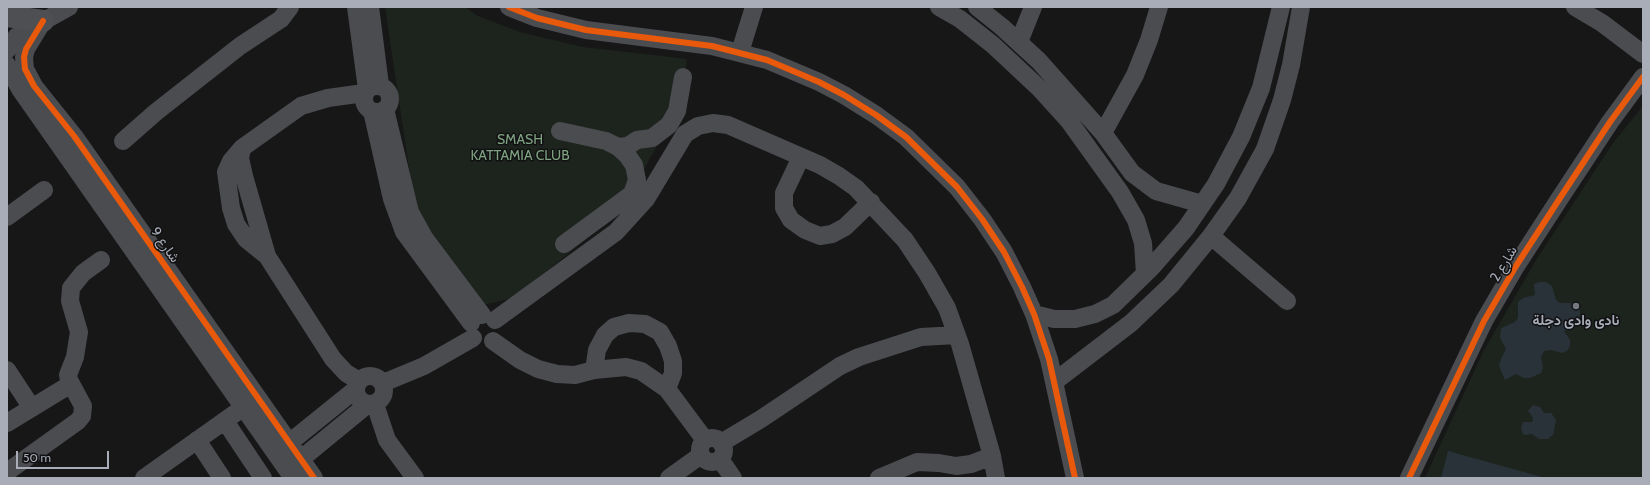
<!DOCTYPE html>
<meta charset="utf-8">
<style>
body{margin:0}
#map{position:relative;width:1650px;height:485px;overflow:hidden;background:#171717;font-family:Cabin,sans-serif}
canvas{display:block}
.frame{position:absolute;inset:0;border:8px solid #a8adb8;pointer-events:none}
.scale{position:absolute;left:16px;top:451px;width:93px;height:18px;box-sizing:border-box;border:2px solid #a8adb8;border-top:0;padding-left:5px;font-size:12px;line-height:14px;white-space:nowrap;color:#a8adb8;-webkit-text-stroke:3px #111113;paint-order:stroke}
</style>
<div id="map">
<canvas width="1650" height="485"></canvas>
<div class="frame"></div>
<div class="scale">50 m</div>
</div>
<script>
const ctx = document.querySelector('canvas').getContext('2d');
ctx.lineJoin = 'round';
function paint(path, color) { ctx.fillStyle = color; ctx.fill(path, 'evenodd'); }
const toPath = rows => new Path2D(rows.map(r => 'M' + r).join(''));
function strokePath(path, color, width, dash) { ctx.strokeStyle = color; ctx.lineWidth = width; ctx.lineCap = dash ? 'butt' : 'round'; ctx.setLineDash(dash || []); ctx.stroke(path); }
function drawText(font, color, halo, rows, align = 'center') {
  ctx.font = font + ' Cabin,Vazirmatn,sans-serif'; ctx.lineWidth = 3; ctx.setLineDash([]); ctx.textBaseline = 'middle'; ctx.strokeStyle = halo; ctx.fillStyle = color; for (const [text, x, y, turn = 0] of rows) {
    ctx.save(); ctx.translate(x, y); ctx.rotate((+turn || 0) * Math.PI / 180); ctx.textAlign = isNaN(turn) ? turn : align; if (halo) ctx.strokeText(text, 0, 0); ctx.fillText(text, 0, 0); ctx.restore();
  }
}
paint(toPath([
 [385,7,465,7,478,16,520,32,583,47,687,59,677,123,658,144,634,187,609,221,513,298,483,305,416,215],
 [1643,106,1643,478,1425,478,1483,352,1536,260,1613,143]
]), '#1d241e');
paint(toPath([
 [1539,282,1546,282,1552,286,1556,300,1560,303,1570,303,1575,305,1580,311,1579,322,1564,331,1570,340,1570,346,1567,351,1562,353,1551,350,1544,351,1541,357,1543,368,1541,373,1530,378,1524,378,1516,374,1505,380,1499,366,1501,359,1506,349,1500,338,1501,328,1515,322,1518,318,1518,302,1523,298,1535,295,1534,284],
 [1533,405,1540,407,1544,413,1551,413,1556,420,1553,435,1548,439,1539,439,1532,434,1524,435,1522,432,1521,428,1523,422,1532,422,1533,418,1528,411],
 [1448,451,1542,477,1542,478,1441,478]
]), '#2a3239');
strokePath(toPath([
 [356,7,367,89],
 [370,7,380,85],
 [509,7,537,18,586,30,712,46,767,60,819,82,844,95,876,115,906,137,957,187,982,219,1004,252,1022,287,1034,314,1049,359,1075,478],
 [939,7,960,19,993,45,1040,89,1069,121,1120,192,1136,220,1143,243,1145,274],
 [977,7,1002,27,1039,61,1103,133,1132,173,1156,191,1202,204],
 [1575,7,1602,23,1643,54],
 [43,21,26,49,24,57,25,69,34,86,74,136,314,478],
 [1019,42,1033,7],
 [7,50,17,36,69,7],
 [740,52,754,7],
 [7,65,20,89,293,478],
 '364 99a13 13 0 1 1 26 0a13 13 0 1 1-26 0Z',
 [385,109,410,212,425,239,482,315],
 [372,111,392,199,404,232,471,323],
 [560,131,606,141,618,147,627,155,634,165,637,180,632,194,564,244],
 [1103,133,1135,75,1149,40,1159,7],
 [123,141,156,112,240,46,281,19,290,7],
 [618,147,628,146,637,140,652,138,669,125,677,111,683,77],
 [242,148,231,161,226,172,231,208,236,224,246,239,267,256],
 [801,157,784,193,784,208,791,220,805,230,820,236,832,234,845,227,871,202],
 [7,217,44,190],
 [1211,236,1287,301],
 [1034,314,1054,319,1075,319,1095,314,1113,305,1151,268,1186,228,1216,184,1241,137,1261,88,1281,7],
 [495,320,616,232,646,199,685,134,698,126,713,123,728,125,820,165,839,176,856,188,905,240,927,273,947,308,960,344,992,456,996,478],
 [493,341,520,360,538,369,557,374,575,375,594,370,626,367,641,371,667,389,705,440],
 [7,370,32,408],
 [594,370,597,350,605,335,614,327,629,323,645,324,660,332,668,346,673,361,673,373,667,389],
 '356 390a14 14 0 1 1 28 0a14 14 0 1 1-28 0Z',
 [359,381,346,373,333,359,267,256,244,176,240,158,242,148,301,106,328,98,364,93],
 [1054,382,1131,323,1171,285,1211,236,1238,198,1265,149,1282,100,1291,65,1301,7],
 [383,383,424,366,473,338],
 [375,404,387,440,415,478],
 [225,421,263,478],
 [7,423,71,384],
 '700 450a12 12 0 1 1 24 0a12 12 0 1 1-24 0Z',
 [197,440,222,478],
 [289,443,356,389],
 [721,443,761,419,840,366,859,357,921,337,957,335],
 [301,459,368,404],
 [720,459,733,478],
 [7,472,78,421,82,416,83,406,69,380,68,375,75,357,79,332,70,301,71,288,83,273,101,260],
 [144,478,244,407],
 [669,478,701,455],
 [879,478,917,462,939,463,956,466,971,464,992,456],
 [1409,478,1484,321,1516,266,1560,198,1610,122,1643,77]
]), '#4b4c50', 18);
strokePath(toPath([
 [7,16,43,21]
]), '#4d4f52', 22);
strokePath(toPath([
 [509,7,537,18,586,30,712,46,767,60,819,82,844,95,876,115,906,137,957,187,982,219,1004,252,1022,287,1034,314,1049,359,1075,478],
 [43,21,26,49,24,57,25,69,34,86,74,136,314,478],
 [1409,478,1484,321,1516,266,1560,198,1610,122,1643,77]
]), '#e8590c', 6);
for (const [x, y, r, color] of [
 [1576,306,4,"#757880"]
]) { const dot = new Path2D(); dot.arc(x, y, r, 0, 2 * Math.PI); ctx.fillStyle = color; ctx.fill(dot); strokePath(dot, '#111113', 1.5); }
drawText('14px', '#7fa381', '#111113', [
 ["SMASH",520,140],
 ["KATTAMIA CLUB",520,156]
]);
drawText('14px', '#a8adb8', '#111113', [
 ["شارع 9",165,245,55],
 ["شارع 2",1504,264,-59]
]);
drawText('bold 14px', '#a8adb8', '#111113', [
 ["نادى وادى دجلة",1576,321]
]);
</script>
